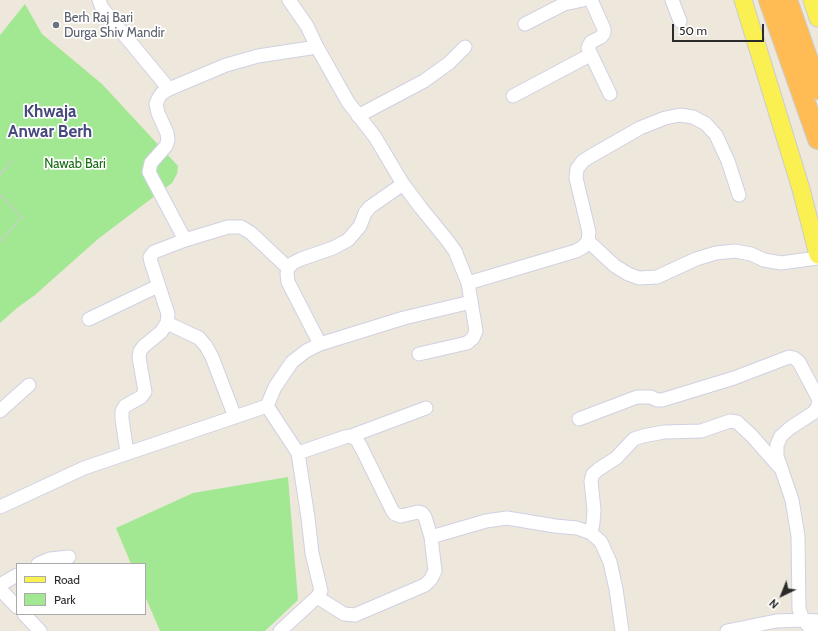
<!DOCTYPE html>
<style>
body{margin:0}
#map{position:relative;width:818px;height:631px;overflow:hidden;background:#ede8db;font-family:Cabin,sans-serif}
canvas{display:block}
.legend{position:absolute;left:16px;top:563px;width:130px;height:52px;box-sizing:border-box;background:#fff;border:1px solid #aaa;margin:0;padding:5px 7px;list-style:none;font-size:12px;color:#2a2a2a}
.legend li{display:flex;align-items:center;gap:8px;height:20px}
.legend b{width:20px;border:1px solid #aaa}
.north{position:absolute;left:762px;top:575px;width:40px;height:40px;-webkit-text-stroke:3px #fff;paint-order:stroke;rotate:223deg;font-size:11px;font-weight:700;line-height:16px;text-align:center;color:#2a2a2a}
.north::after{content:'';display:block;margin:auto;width:14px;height:18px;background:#2a2a2a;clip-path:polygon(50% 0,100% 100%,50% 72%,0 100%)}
.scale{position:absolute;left:672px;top:24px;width:92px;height:18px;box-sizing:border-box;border:2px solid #2a2a2a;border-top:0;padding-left:5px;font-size:12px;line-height:14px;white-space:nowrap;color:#2a2a2a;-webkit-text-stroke:3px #fff;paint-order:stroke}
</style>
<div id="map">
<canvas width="818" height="631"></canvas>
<ul class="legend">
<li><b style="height:5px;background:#fbf052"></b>Road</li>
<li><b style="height:11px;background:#a2e893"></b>Park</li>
</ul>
<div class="north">N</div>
<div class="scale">50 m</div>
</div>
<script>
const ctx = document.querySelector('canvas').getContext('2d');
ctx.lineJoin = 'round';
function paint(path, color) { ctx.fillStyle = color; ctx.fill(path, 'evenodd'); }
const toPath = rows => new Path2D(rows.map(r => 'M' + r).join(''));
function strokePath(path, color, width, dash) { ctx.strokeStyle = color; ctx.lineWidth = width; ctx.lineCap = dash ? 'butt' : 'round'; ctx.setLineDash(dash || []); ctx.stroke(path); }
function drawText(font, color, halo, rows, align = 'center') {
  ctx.font = font + ' Cabin,sans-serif'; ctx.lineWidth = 3.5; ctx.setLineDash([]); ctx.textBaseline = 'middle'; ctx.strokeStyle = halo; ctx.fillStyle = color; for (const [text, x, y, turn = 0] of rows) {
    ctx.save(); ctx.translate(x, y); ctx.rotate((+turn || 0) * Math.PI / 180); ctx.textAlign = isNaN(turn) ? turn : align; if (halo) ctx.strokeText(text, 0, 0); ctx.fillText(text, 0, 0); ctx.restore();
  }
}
paint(toPath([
 [25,4,42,34,102,84,178,166,177,174,172,183,98,239,35,295,17,308,0,323,0,35],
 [288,477,298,600,265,631,160,631,145,596,145,564,131,564,116,528,193,493]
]), '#a2e893');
const minor = toPath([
 [99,0,102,8,169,89],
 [289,0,307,26,317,47,348,102,375,137,403,184,421,208,447,240,455,251,468,283],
 [591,0,604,29,604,33,601,37,591,42,588,48,610,94],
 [672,0,680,21],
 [525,24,564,4,583,0],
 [513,96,590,55],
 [358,116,424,81,449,63,465,47],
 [185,240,149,172,151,163,166,146,168,140,167,133,158,113,156,104,158,99,162,93,169,89,226,65,258,56,317,47],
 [588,241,615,266,628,274,639,278,657,277,696,259,716,253,735,251,751,254,764,260,781,263,818,258],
 [89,319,158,286],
 [167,323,199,338,206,346,212,357,235,417],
 [320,344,288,282,287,274,288,268,293,263,301,259,333,248,348,240,360,226,365,213,370,207,403,184],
 [419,354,467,343,473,338,476,331,468,283,576,251,583,247,588,241,589,232,576,178,577,169,583,161,591,156,640,128,665,118,680,115,693,117,706,124,716,135,728,161,739,195],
 [267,406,298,453,308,518,312,553,321,591,317,597,280,631],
 [0,411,29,385],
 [579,419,637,397,651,397,657,400,662,400,734,378,789,357,794,358,799,362,818,398],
 [351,436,426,408],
 [127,452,122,419,122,411,125,406,141,397,145,392,139,357,140,351,144,346,161,332,167,323,168,314,151,262,150,257,154,252,185,240,228,227,241,227,251,233,288,268],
 [298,453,345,437,351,436,357,440,362,449,392,510,395,514,401,516,418,512,422,513,425,517,431,537,435,571,431,579,425,585,355,615,344,614,317,597],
 [0,507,84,468,267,406,275,387,292,362,306,351,320,344,404,318,471,302],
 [591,533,593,523,594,510,591,481,593,474,599,469,616,458,634,439,643,436,664,432,701,431,730,421,737,422,752,436,782,470],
 [431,537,486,521,507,518,555,526,577,528,591,533,601,542,610,562,616,589,622,631],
 [38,564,50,559,69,557],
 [0,585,17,575],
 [0,589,17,607],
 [24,614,40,631],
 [727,631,776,621,803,620,818,621],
 [813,631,803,620,799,609,798,536,792,500,777,456,777,445,781,436,790,428,813,413,817,408,818,404]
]);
const major = toPath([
 [743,0,801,189,818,255],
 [812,0,818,18]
]);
const highway = toPath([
 [769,0,818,139],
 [787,0,818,89]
]);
strokePath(minor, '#d0d0e4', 15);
strokePath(major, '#ccc', 19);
strokePath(highway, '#ccc', 22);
strokePath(toPath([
 [0,174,12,161],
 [0,195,22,217,0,242]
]), '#ccc', 2, [3, 2]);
strokePath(minor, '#fff', 13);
strokePath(major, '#fbf052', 17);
strokePath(highway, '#ffbb54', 20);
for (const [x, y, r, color] of [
 [56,25,4,"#6b7280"]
]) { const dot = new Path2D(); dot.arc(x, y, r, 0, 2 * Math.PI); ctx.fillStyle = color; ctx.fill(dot); strokePath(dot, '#fff', 1.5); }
drawText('13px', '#5b616d', '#fff', [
 ["Berh Raj Bari",64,18],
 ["Durga Shiv Mandir",64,33]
], 'left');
drawText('13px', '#186d14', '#fff', [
 ["Nawab Bari",75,164]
]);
drawText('bold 17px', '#47487e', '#fff', [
 ["Khwaja",50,112],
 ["Anwar Berh",50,132]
]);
</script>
